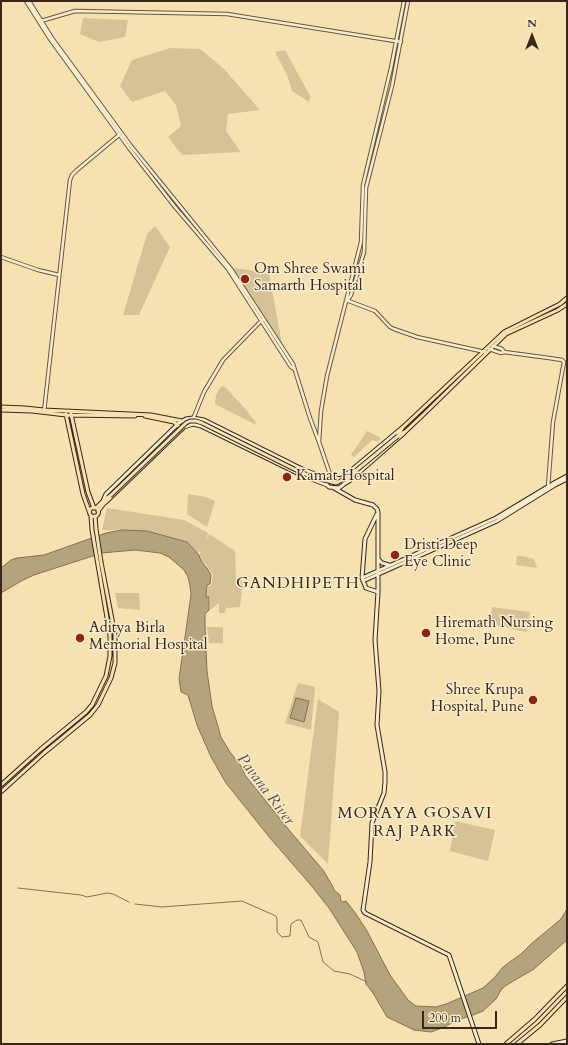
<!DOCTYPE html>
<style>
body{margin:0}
#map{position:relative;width:568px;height:1045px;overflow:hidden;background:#f5e2b0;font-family:Cardo,serif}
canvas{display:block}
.frame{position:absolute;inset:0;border:2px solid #39281a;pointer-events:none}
.north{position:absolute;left:512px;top:16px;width:40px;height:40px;-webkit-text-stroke:3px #f8eccc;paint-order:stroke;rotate:0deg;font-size:11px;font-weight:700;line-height:16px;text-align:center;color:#39281a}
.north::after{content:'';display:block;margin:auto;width:14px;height:18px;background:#39281a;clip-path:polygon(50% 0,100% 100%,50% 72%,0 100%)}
.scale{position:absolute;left:422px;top:1011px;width:75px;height:18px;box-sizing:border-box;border:2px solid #39281a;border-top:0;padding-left:5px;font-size:12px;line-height:14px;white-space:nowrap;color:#39281a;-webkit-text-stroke:3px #f8eccc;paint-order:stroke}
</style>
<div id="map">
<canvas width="568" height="1045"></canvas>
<div class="frame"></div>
<div class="north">N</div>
<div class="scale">200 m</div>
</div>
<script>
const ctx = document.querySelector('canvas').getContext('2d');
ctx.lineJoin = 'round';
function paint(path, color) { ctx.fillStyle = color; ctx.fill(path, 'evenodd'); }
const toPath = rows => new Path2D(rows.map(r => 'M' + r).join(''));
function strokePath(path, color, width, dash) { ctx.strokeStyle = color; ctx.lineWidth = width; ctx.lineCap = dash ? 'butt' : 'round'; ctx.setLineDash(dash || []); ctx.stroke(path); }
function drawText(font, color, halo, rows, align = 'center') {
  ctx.font = font + ' Cardo,serif'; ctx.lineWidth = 3; ctx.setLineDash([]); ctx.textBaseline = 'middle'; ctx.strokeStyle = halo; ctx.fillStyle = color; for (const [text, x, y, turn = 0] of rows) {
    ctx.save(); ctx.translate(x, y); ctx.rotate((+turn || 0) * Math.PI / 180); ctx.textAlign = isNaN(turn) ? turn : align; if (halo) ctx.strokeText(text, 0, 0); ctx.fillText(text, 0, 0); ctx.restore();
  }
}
paint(toPath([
 [83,18,128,20,125,37,99,42,80,34],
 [170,48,200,49,224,69,260,110,228,114,226,131,241,152,182,155,168,137,181,126,176,105,165,91,132,102,120,86,132,60],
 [285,50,310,96,309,102,292,91,287,75,275,52],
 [155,226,170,247,139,315,123,315,147,234],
 [234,268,269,273,282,344,233,270],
 [223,386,226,388,241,404,255,421,256,425,215,404,216,395,220,388],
 [367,431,381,438,378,442,372,440,354,457,351,455],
 [188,494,206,497,215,501,207,527,187,514],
 [107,508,184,520,208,533,206,541,209,534,235,551,236,578,243,581,240,607,226,608,225,613,219,613,219,603,210,610,210,597,207,597,208,586,211,586,213,575,206,564,201,561,200,554,201,551,196,553,187,542,147,531,102,530],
 [517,556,522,556,534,559,537,568,516,565],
 [115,593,139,593,140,610,118,608],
 [492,607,530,612,527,632,489,624],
 [207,627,223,627,223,643,209,643],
 [298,683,315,687,311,730,285,723],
 [318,699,339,712,328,864,300,836],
 [455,821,495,830,488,861,450,851]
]), '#d5c296');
const water = toPath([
 [122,530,147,531,187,542,199,555,201,561,207,568,211,575,210,584,207,585,206,597,209,597,209,610,205,614,205,624,207,671,212,706,221,737,230,752,241,766,245,775,289,830,323,870,332,885,334,890,340,895,341,901,343,902,346,901,356,914,367,931,390,975,408,1000,416,1006,436,1007,446,1004,483,988,495,977,503,967,521,954,531,944,561,919,567,909,567,940,534,969,505,986,501,990,496,999,483,1011,473,1015,460,1019,442,1028,431,1032,414,1030,387,1017,373,993,366,984,364,972,357,952,329,908,310,884,270,838,226,783,211,757,197,725,188,695,181,692,179,679,191,595,190,586,188,577,184,570,169,557,160,553,135,550,102,553,34,575,23,580,1,593,1,568,11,560,17,558,44,555,106,533,122,530],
 [296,698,309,701,304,722,290,718,296,698]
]);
paint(water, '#b5a37d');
strokePath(water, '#837255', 1);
strokePath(toPath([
 [18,888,81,895,87,897,107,893,113,894,129,902],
 [135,904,162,907,242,901,276,916,277,919,277,932,282,937,290,936,291,924,297,920,301,920,309,937,318,942,323,962,334,971,350,974,367,982]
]), '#837255', 1);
const tertiary = toPath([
 [26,1,50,39,129,148,175,207,228,269,291,367,294,369],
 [29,1,52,38,131,146,231,269,293,364,310,418,319,442,331,477],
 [41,21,75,11,227,14,401,42],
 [1,257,38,270,59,275],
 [346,300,375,311,390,327,394,329,417,337,485,352],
 [347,301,351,295,364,252,366,188,392,86,408,1],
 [493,346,502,349,504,352],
 [489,349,501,353,504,352,549,358,562,360,564,362,553,422,548,487],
 [44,412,70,180,72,175,77,170,119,135],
 [193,419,204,392,223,360,262,320],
 [319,442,321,411,327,376,361,242,363,185,391,68,404,1]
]);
const secondary = toPath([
 [331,477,341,479,344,483,343,485,339,488,329,487,327,485,326,481,331,477],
 [341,479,402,428],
 [344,484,349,481,404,433],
 [334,488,355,500,373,505,377,509,378,512,378,592,375,640,379,691,377,725,385,772,385,782,384,793,372,823,370,862,363,910,365,913,449,955,479,1044],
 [103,501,106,494,179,423,186,419,193,418,204,420,302,469,328,479],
 [106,502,184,427,193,424,201,426,299,474,327,485],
 [377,514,365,539,362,578,366,588,378,592],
 [379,560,382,563,389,565],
 [362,578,496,518,554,483,567,476],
 [363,581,497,521,555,485,567,479],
 [552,1044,567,1041]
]);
const primary = toPath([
 [1,407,25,408,44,410,151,415,182,421,187,425],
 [1,410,32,411,66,415,135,416],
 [66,414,83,494,89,511],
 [71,414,88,492,94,508],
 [145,416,174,422,182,429],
 [398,435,405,432,423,415,506,334,558,310,567,304],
 [398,436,402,428,504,332,560,304,567,298],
 '89.5 512a4.5 4.5 0 1 1 9 0a4.5 4.5 0 1 1-9 0Z',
 [96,508,103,501,110,496],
 [98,511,110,496],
 [1,785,41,749,86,712,92,705,106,676,110,656,110,635,92,530,91,516],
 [1,792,44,753,90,715,98,705,111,678,115,663,115,635,101,562,96,529,95,516],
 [506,1044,535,1019,567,986],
 [517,1044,540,1025,567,997]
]);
strokePath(tertiary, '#685640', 4.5);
strokePath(secondary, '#39281a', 5);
strokePath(primary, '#39281a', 5);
strokePath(tertiary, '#f8eccc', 2.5);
strokePath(secondary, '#f8eccc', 3);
strokePath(primary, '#f5e2b0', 3);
const primaryBridge = toPath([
 [110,496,186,423,190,421,196,421,202,423,300,472,316,478,336,483,347,478,398,436]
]);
strokePath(primaryBridge, '#39281a', 5, []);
strokePath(primaryBridge, '#f5e2b0', 3);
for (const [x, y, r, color] of [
 [245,279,5,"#8f2418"],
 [287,477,5,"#8f2418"],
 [395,555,5,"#8f2418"],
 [426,633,5,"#8f2418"],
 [80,638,5,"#8f2418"],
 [533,700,5,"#8f2418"]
]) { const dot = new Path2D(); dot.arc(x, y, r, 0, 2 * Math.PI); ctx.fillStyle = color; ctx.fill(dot); strokePath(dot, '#f8eccc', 1.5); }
drawText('15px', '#39281a', '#f8eccc', [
 ["Om Shree Swami",254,270],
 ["Samarth Hospital",254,287],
 ["Kamat Hospital",296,477],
 ["Dristi Deep",404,546],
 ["Eye Clinic",404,563],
 ["Hiremath Nursing",435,624],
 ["Home, Pune",435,641],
 ["Aditya Birla",89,629],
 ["Memorial Hospital",89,646],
 ["Shree Krupa",524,691,"right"],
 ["Hospital, Pune",524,708,"right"]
], 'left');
ctx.letterSpacing = '1px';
drawText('16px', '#39281a', '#f8eccc', [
 ["GANDHIPETH",298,584],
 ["MORAYA GOSAVI",415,814],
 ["RAJ PARK",415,832]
]);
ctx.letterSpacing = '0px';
drawText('italic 16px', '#5e4d38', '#f8eccc', [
 ["Pavana River",265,790,53]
]);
</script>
